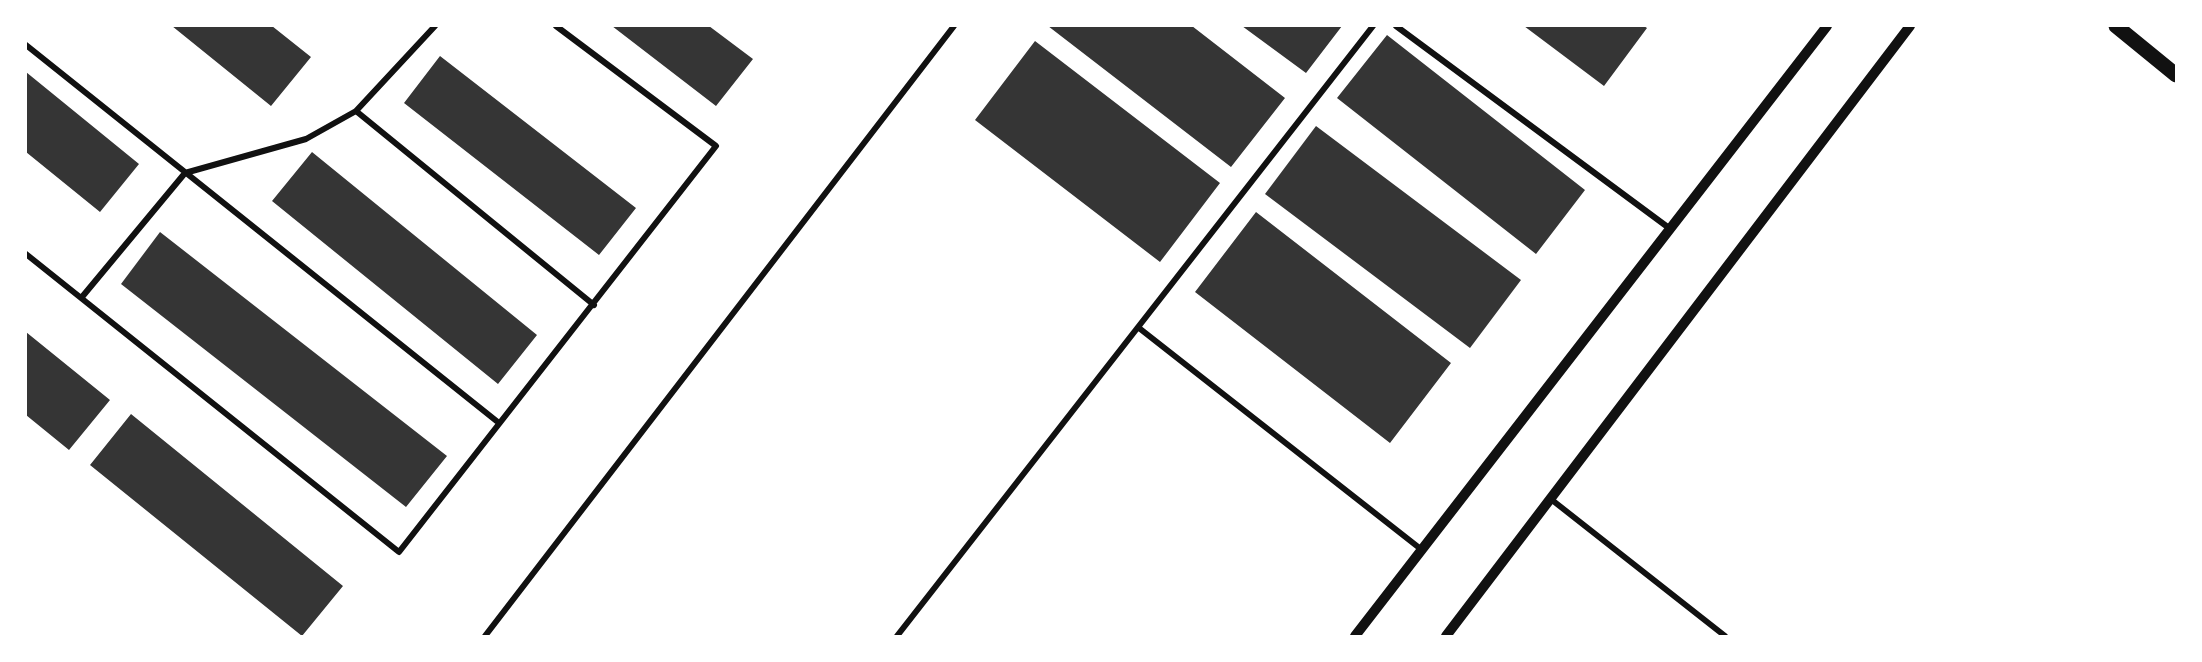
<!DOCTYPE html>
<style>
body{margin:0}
#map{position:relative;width:2202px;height:662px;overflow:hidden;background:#fff;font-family:Arial,sans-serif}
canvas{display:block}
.frame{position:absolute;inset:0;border:27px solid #fff;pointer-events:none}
</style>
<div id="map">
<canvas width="2202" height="662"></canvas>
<div class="frame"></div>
</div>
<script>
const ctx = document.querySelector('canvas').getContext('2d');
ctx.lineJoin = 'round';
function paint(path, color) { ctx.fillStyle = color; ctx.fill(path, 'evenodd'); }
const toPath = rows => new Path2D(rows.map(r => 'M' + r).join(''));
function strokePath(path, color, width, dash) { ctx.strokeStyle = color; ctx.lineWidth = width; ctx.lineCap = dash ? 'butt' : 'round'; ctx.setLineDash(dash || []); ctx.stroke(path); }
paint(toPath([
 [172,26,272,26,311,57,271,106],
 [612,26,709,26,753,59,716,106],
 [1048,26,1192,26,1285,98,1231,167],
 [1242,26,1342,26,1306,73],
 [1524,26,1644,26,1647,28,1604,86],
 [1387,35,1585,190,1536,254,1337,98],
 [1035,41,1220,183,1160,262,975,120],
 [440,56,636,208,599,255,404,103],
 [26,72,139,164,100,212,26,152],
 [1316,126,1521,280,1470,348,1265,194],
 [312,152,537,335,498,384,272,201],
 [1256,212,1451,363,1390,443,1195,292],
 [160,232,447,456,406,507,121,284],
 [26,332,110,400,69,450,26,415],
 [131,414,343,586,302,636,90,465]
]), '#353535');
strokePath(toPath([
 [1396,26,1669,228],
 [26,45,499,423],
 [356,111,594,305],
 [26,254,399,552,716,146,556,26],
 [82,297,185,173,306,139,356,111,435,26],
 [1139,328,1422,550],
 [1552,500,1725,636],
 [485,636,954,26],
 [897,636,1373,26]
]), '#111', 6);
strokePath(toPath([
 [1355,636,1827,26],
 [1446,636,1910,26]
]), '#111', 10);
strokePath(toPath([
 [2116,26,2176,75]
]), '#111', 15);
</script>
